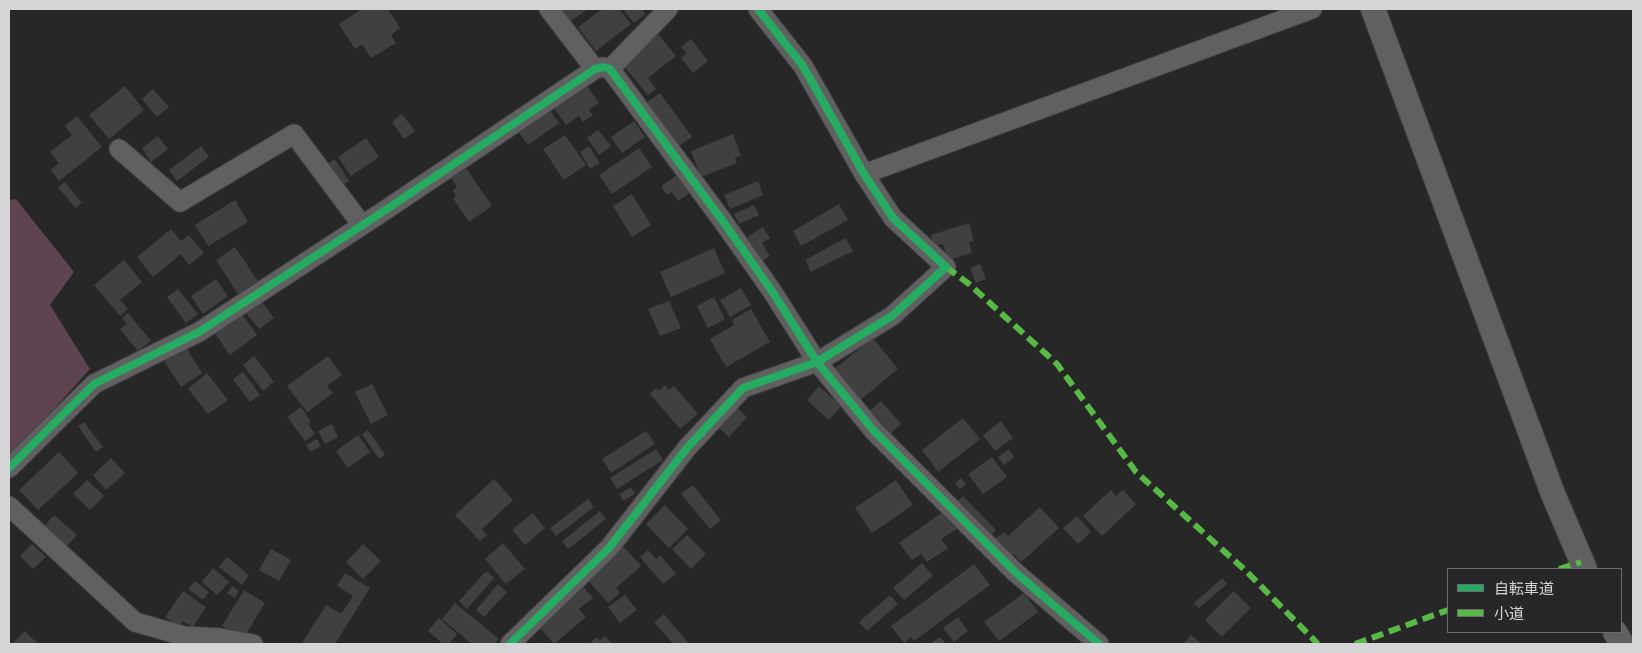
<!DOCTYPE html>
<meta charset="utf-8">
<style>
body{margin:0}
#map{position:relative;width:1642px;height:653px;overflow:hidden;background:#272727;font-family:"Exo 2","Noto Sans JP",sans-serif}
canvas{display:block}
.frame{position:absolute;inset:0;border:10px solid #d5d4d6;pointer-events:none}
.legend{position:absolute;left:1447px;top:568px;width:175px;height:65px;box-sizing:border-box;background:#272628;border:1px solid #6d6c6e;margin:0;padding:6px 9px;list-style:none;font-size:15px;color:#d5d4d6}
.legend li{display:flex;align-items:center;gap:10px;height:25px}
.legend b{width:25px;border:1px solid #6d6c6e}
</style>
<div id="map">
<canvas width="1642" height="653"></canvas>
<div class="frame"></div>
<ul class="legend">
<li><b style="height:6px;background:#26ab63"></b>自転車道</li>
<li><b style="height:6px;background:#58b947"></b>小道</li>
</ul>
</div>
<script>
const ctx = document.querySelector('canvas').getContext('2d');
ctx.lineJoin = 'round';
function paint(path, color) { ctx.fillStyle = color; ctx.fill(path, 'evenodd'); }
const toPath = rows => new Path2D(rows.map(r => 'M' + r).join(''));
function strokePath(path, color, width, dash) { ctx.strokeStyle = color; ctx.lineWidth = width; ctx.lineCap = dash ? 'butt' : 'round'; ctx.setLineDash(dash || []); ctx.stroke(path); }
paint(toPath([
 [16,199,74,272,50,305,90,369,9,459,9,200]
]), '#5e4451');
paint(toPath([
 [362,9,388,9,400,28,391,35,396,43,371,58,362,44,355,49,339,24],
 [562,9,588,9,571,21],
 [602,9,619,9,631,24,596,51,578,27],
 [627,9,642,9,646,14,634,23,624,11],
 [658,34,676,56,648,78,656,89,648,95,622,64],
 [691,39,708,61,693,73,681,58,687,53,681,47],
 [585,83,599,103,589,110,593,115,583,122,579,116,566,125,552,105],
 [125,86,144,110,109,139,89,115],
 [153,89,169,107,157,117,142,99],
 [660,93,692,137,678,147,646,103],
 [546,105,559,123,528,145,515,127],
 [402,114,415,131,404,139,392,122],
 [77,116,102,147,59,181,51,170,59,163,50,152,72,135,65,126],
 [634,121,645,137,622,153,611,137],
 [598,130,611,146,599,155,587,138],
 [733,134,741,155,735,158,737,163,701,177,691,151],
 [565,135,586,165,564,180,543,149],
 [158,136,168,149,151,162,142,148],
 [366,138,379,157,351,176,338,157],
 [201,146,209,157,177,181,169,170],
 [589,146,600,163,590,169,580,152],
 [639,148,652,167,612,194,599,175],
 [335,159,349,181,339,187,325,165],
 [466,168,492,206,469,222,453,198,456,196,453,190,457,187,451,178],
 [677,175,690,193,678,201,672,192,667,195,661,186],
 [758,181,763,195,730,209,724,195],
 [65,182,82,203,75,208,58,187],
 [632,194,651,225,632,237,613,206],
 [235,200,248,222,208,246,195,225],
 [839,204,848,220,801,246,793,231],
 [754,205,759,215,739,224,734,214],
 [969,223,974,241,969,242,972,253,948,260,943,244,934,246,931,235],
 [763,227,770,238,762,243,770,256,762,261,747,237],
 [171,229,181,241,189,235,204,253,189,265,181,254,153,277,137,257],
 [846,238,853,251,811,272,805,260],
 [235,247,258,281,238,294,216,260],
 [714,248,725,273,671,297,660,272],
 [124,260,142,282,120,300,128,309,120,316,94,285],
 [980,264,986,279,976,283,970,268],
 [216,279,228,296,203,314,191,296],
 [741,288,751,305,730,317,720,300],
 [178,289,198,314,186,323,167,297],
 [714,297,725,319,708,328,697,306],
 [261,301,274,318,259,329,246,313],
 [669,301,681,328,660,336,648,309],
 [751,309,770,342,726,367,710,339,734,325,732,320],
 [128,313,151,341,138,351,120,329,127,324,122,318],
 [241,313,257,335,230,355,214,332],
 [873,338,898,369,859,401,833,370],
 [186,347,202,373,181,387,164,361],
 [254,356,274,382,263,391,243,365],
 [328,356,342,375,327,386,333,393,307,412,287,386],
 [243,372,260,395,250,402,233,379],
 [207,373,228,400,208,414,188,389],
 [372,384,388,415,371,424,355,392],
 [665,385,669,390,674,386,698,414,680,429,650,394,656,388,659,391],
 [819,386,841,406,829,420,807,400],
 [881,401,901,424,889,435,868,412],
 [301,407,311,422,308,424,315,434,305,441,287,417],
 [736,407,747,417,729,437,718,427],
 [963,418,980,439,938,472,922,450],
 [1001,421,1013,438,995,451,983,435],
 [84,422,103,447,96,452,78,426],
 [332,424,338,437,325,444,318,431],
 [368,430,385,455,379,459,362,434],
 [646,431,655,444,611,473,602,459],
 [358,435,370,452,348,468,336,451],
 [317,439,321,446,310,452,306,445],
 [656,449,663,460,617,489,610,478],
 [1009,449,1014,457,1004,465,998,457],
 [59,452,78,473,38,510,19,490],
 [992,457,1007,477,983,494,968,474],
 [111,458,125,473,106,490,93,475],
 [961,478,966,484,960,489,955,483],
 [494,479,513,500,482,529,487,535,480,541,455,515],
 [87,480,104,496,90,510,73,494],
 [896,480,913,505,872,533,855,508],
 [693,485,721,520,710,529,681,494],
 [631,487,635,494,623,501,619,494],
 [1111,490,1116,496,1123,490,1136,504,1102,536,1083,516],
 [963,496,996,530,989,537,956,502],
 [588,499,594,507,556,536,550,528],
 [665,505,688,529,669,548,646,524],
 [1040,507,1059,528,1021,562,1014,554,1010,558,994,540,1004,532,1008,536],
 [600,511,606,519,568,549,562,541],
 [944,511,957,529,941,539,948,548,927,562,921,554,912,560,899,543],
 [533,513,545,528,525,545,512,530],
 [54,515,77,535,64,550,41,530],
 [1077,516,1091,532,1078,544,1063,528],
 [687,535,706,554,691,569,672,549],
 [503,543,525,569,506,584,485,559],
 [32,544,46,557,33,569,20,556],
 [363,544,381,561,363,579,346,562],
 [623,546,641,566,616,588,620,593,608,603,586,578],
 [271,549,291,560,279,581,259,570],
 [648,550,656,559,660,555,676,574,663,584,640,557],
 [227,557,249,575,242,585,219,567],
 [922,563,933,576,904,600,893,588],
 [974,564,990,585,914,641,911,637,904,643,891,626],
 [213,568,229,582,217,595,202,582],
 [486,571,494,578,467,609,459,601],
 [345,573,370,588,335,644,304,644,302,643,326,605,341,614,353,596,337,586],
 [1222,578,1227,584,1199,608,1194,603],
 [195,581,209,592,203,600,188,589],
 [498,584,507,592,484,617,476,610],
 [582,585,593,598,579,609,586,617,554,644,537,624],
 [232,586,239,591,235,598,227,593],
 [244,590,265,603,243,639,222,626],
 [183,591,206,607,193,627,183,621,180,627,165,617],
 [1234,591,1251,608,1222,637,1205,620],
 [1024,593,1038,612,999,641,984,622],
 [625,595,637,610,620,623,608,607],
 [890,595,898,604,867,631,859,622],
 [455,603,499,639,494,644,472,644,442,619],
 [664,614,689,644,673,644,654,622],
 [958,617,968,631,954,642,943,628],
 [439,618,457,634,449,644,443,644,428,631],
 [25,631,38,644,12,644],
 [1191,635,1202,644,1183,644],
 [605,636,612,644,589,644,597,637,600,641],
 [940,637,946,644,929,644]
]), '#414041');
const minor = toPath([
 [549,9,595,69],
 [610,69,668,9],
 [119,149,180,202,294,134,362,225],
 [864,174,1312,9],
 [9,468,94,384,199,332,384,211,595,69,603,67,610,69,722,220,772,291,817,362,874,431,1015,572,1099,644],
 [9,506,135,622,184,636,220,638,253,644],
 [510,644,609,548,687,448,743,388,817,362,892,316,946,267,893,218,864,174,803,66,758,9]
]);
const tertiary = toPath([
 [1373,9,1553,494,1585,569],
 [1615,632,1622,644]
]);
strokePath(minor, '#434343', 21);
strokePath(tertiary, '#434343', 26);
strokePath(minor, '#606061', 19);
strokePath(tertiary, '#606061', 24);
strokePath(toPath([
 [946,267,969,284,1057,364,1136,472,1245,570,1318,644],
 [1559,569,1581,562],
 [1355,644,1448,610]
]), '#58b947', 6, [12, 6]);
strokePath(toPath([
 [9,468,94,384,199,332,384,211,595,69,603,67,610,69,722,220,772,291,817,362,874,431,1015,572,1099,644],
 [510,644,609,548,687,448,743,388,817,362,892,316,946,267,893,218,864,174,803,66,758,9]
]), '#26ab63', 8);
</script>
